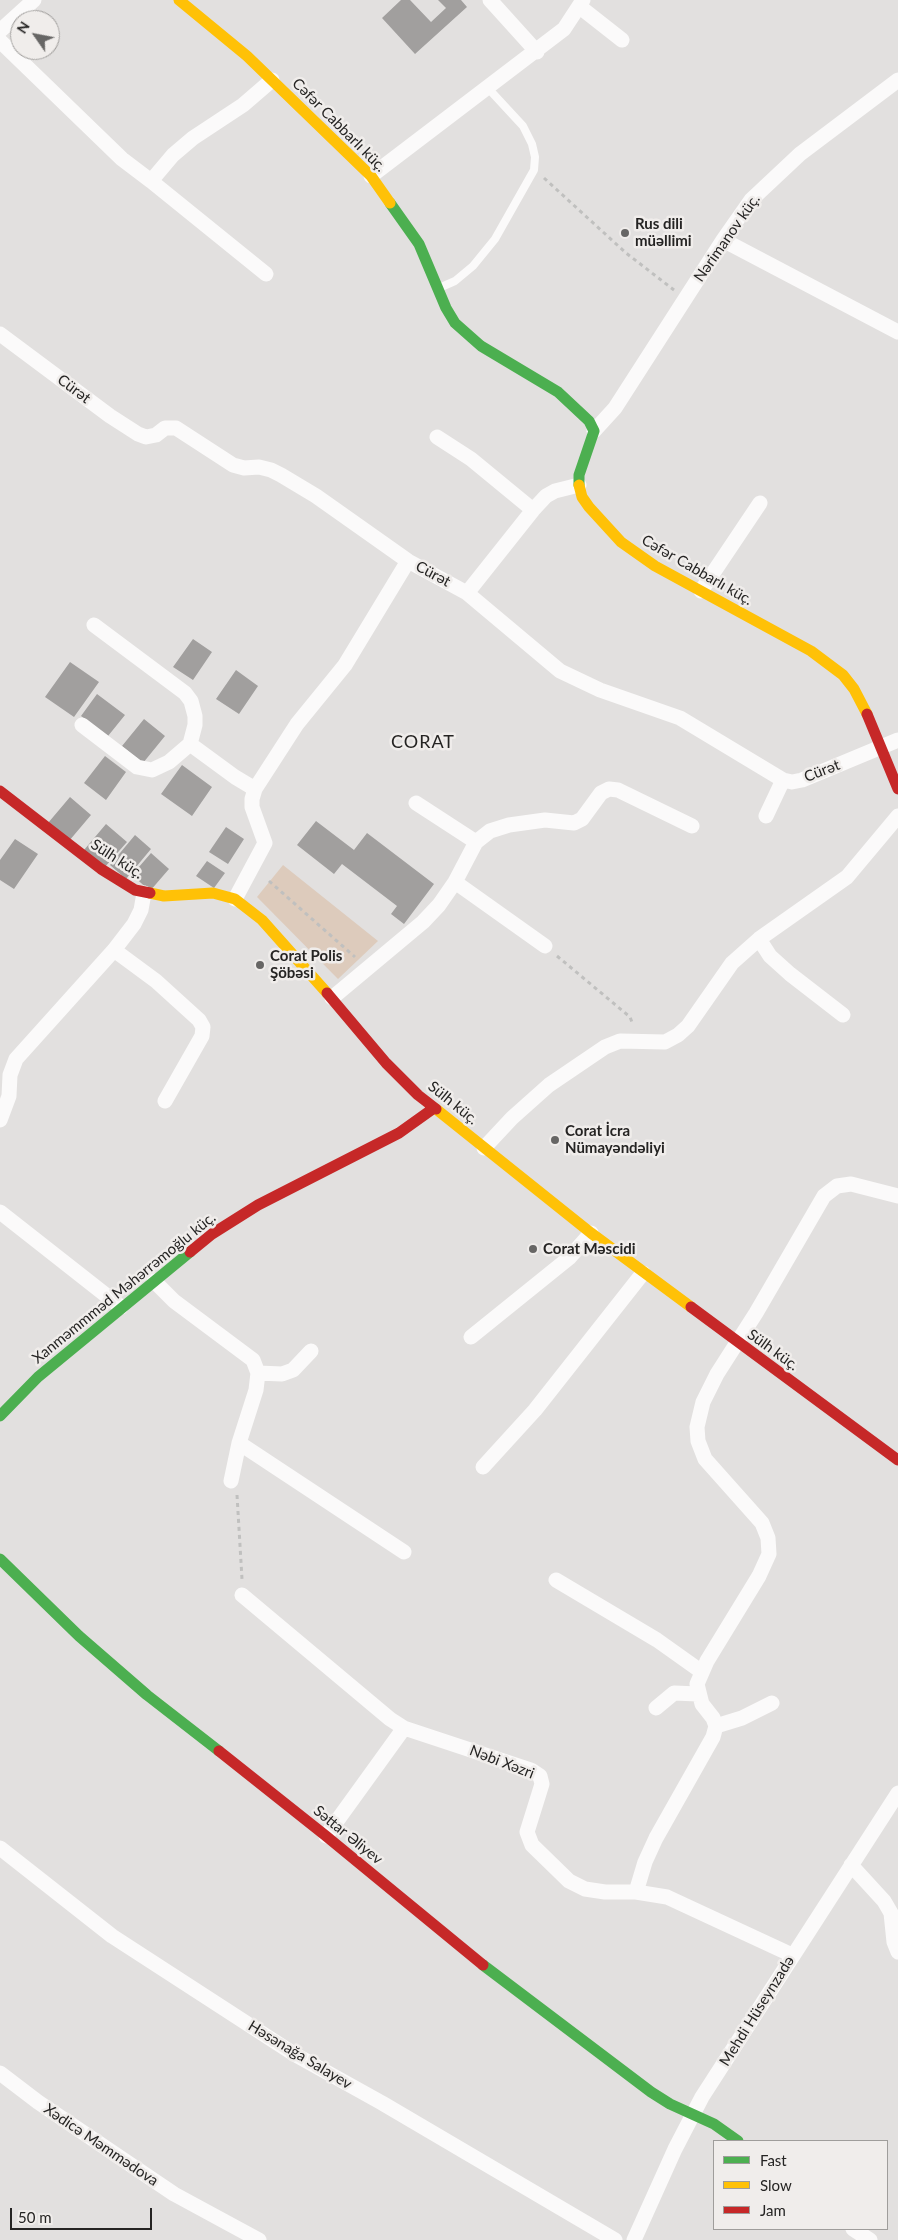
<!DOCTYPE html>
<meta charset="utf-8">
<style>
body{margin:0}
#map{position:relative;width:898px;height:2240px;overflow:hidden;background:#e2e0df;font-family:Lato,sans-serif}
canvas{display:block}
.legend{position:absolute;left:713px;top:2140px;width:175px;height:90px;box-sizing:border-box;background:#f0edeb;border:1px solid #9f9d9b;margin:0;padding:6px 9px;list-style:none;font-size:15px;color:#252423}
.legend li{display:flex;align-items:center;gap:10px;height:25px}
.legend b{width:25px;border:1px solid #9f9d9b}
.north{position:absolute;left:10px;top:10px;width:50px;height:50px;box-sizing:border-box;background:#f0edeb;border:1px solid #9f9d9b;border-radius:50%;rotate:303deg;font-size:14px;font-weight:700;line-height:20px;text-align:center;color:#252423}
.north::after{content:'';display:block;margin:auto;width:18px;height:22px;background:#676665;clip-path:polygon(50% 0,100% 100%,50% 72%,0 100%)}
.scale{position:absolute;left:10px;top:2208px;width:142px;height:22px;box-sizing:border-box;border:2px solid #252423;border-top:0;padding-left:6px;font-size:15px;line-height:18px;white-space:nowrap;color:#252423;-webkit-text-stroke:4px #f0edeb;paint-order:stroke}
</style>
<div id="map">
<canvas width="898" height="2240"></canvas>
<ul class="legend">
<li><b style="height:6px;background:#4caf50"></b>Fast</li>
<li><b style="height:6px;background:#ffc107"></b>Slow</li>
<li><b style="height:6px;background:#c62828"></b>Jam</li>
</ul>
<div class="north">N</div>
<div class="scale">50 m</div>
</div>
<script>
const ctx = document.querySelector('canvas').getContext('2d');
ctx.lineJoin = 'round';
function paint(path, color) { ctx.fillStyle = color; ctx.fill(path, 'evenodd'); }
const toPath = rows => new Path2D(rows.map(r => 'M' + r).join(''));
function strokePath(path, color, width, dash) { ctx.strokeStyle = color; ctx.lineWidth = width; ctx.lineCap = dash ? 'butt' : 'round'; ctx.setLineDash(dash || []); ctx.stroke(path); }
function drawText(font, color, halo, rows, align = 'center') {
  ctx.font = font + ' Lato,sans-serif'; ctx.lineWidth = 5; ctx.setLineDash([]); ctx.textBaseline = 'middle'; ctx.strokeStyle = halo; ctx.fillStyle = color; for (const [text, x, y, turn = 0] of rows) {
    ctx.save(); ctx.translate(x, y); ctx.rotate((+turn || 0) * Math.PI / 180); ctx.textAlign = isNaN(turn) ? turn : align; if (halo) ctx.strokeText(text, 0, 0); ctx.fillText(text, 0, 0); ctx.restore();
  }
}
paint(toPath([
 [283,865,378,941,338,979,257,897]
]), '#ddcbbc');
paint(toPath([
 [401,0,410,0,431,22,446,8,438,0,461,0,467,7,415,54,382,18],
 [193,639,212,652,193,680,173,667],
 [70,662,99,682,74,717,45,697],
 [236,670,258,686,239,714,216,699],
 [97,694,125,715,108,736,81,716],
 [144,719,165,736,143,763,122,746],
 [105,756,126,772,106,800,84,783],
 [182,765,212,787,192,816,161,794],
 [70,797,91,815,69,841,48,823],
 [316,821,354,850,367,833,434,884,404,924,391,914,397,906,342,864,334,874,297,845],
 [106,824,127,842,104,868,84,850],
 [226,827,244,839,228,864,209,852],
 [135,835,151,849,126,879,110,865],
 [15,839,38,854,14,889,0,880,0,860],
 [151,853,169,869,150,891,132,875],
 [207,861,225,873,214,888,196,876]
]), '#a19f9e');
strokePath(toPath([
 [544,178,626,253,674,290],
 [269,881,355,957],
 [557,956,630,1017,633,1025],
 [237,1495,242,1579]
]), '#c0c0bf', 3, [4, 4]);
strokePath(toPath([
 [439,288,455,281,473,266,495,239,534,170,535,157,532,144,523,126,486,86]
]), '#fbfafa', 8);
strokePath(toPath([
 [490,0,537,52],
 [580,7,622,40],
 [0,31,34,0],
 [0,41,122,159,151,181,173,155,193,138,243,105,272,80],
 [371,176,564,29,583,0],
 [151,181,266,274],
 [723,240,898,332],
 [0,334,110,416,138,434,146,437,156,435,165,428,176,428,233,465,244,468,259,467,271,470,281,475,316,496,408,561,467,593,560,671,600,690,680,718,783,780,792,782,802,780,898,740],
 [594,431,615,408,723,240,751,200,800,154,898,80],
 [437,437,471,459,533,510],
 [701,591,760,503],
 [467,593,533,510,546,496,555,491,579,485],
 [94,625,185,693,191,701,195,716,195,725,190,744,235,777,255,789],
 [82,725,137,767,152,770,169,762,190,744],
 [416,803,476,842],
 [766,816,783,780],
 [455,882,545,946],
 [235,899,265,843,252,807,252,799,255,789,297,724,345,665,408,561],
 [759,939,770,956,790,974,843,1015],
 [114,950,156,981,199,1020,203,1027,202,1036,165,1101],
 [332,998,423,922,439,905,455,882,476,842,490,831,509,825,545,820,574,823,582,819,601,793,609,789,618,790,692,826],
 [0,1120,9,1096,10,1075,16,1059,114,950,134,924,141,910,144,893],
 [484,1148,512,1118,549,1085,605,1047,620,1041,665,1042,678,1035,688,1026,732,963,759,939,847,877,898,816],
 [0,1212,121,1307],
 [154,1281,174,1301,253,1360,258,1373,256,1390,239,1443,231,1481],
 [471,1337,569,1258,591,1233],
 [258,1373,282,1374,293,1370,311,1351],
 [239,1443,404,1552],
 [483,1467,535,1410,643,1273],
 [556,1580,657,1640,702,1672],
 [242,1595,390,1719,404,1728,531,1770,540,1776,542,1784,527,1832,532,1845,569,1881,585,1889,605,1892,636,1892,667,1897,792,1955],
 [656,1708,674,1693,698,1694],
 [716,1726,742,1718,772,1703],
 [326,1836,404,1728],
 [0,1848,112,1936,294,2054,382,2103,615,2240],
 [851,1865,884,1901,891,1913,894,1942,898,1952],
 [636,1892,645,1862,656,1838,713,1737,716,1726,713,1718,702,1704,697,1684,707,1661,759,1576,769,1554,768,1538,762,1523,705,1459,698,1441,697,1427,703,1402,717,1374,756,1313,824,1196,837,1186,851,1184,898,1196],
 [0,2073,38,2102,174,2194,259,2240],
 [853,2229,870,2240],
 [634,2240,675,2149,702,2097,898,1793]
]), '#fbfafa', 15);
strokePath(toPath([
 [390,203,419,244,446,308,455,323,481,346,558,392,589,421,594,431,579,475,579,485],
 [0,1416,38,1377,190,1252],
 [0,1559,79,1636,147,1695,219,1751],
 [483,1965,651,2092,670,2104,714,2124,738,2141]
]), '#4caf50', 11);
strokePath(toPath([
 [179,0,247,56,371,176,390,203],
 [579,485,582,497,589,507,621,542,655,566,811,651,843,675,854,689,867,714],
 [150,893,164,896,213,893,235,899,262,920,327,993],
 [436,1109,591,1233,691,1307]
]), '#ffc107', 11);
strokePath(toPath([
 [867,714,898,789],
 [0,791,101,869,135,890,150,893],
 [327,993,386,1063,418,1095,436,1109],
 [190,1252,212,1234,258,1205,399,1133,434,1108],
 [691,1307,898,1460],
 [219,1751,326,1836,483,1965]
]), '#c62828', 11);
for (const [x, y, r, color] of [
 [625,233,5,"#676665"],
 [260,965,5,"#676665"],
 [555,1140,5,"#676665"],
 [533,1249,5,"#676665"]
]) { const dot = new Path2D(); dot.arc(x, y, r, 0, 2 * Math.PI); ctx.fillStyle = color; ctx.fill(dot); strokePath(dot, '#f0edeb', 2); }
drawText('15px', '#252423', '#f0edeb', [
 ["Cəfər Cabbarlı küç.",339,125,45],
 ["Nərimanov küç.",727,238,-55],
 ["Cürət",74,389,37],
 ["Cəfər Cabbarlı küç.",697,570,30],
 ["Cürət",433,574,28],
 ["Cürət",822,771,-21],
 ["Sülh küç.",117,859,33],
 ["Sülh küç.",453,1103,39],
 ["Xanməmmməd Məhərrəmoğlu küç.",124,1288,-39],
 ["Sülh küç.",773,1350,36],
 ["Nəbi Xəzri",502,1762,21],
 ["Səttar Əliyev",348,1835,39],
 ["Mehdi Hüseynzadə",757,2011,-58],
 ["Həsənağa Salayev",300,2055,31],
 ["Xədicə Məmmədova",101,2145,34]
]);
drawText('bold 15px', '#252423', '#f0edeb', [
 ["Rus dili",635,224],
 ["müəllimi",635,241],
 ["Corat Polis",270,956],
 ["Şöbəsi",270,973],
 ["Corat İcra",565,1131],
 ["Nümayəndəliyi",565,1148],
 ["Corat Məscidi",543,1249]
], 'left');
ctx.letterSpacing = '1px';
drawText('18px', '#252423', '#f0edeb', [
 ["CORAT",423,742]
]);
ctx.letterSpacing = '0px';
</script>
